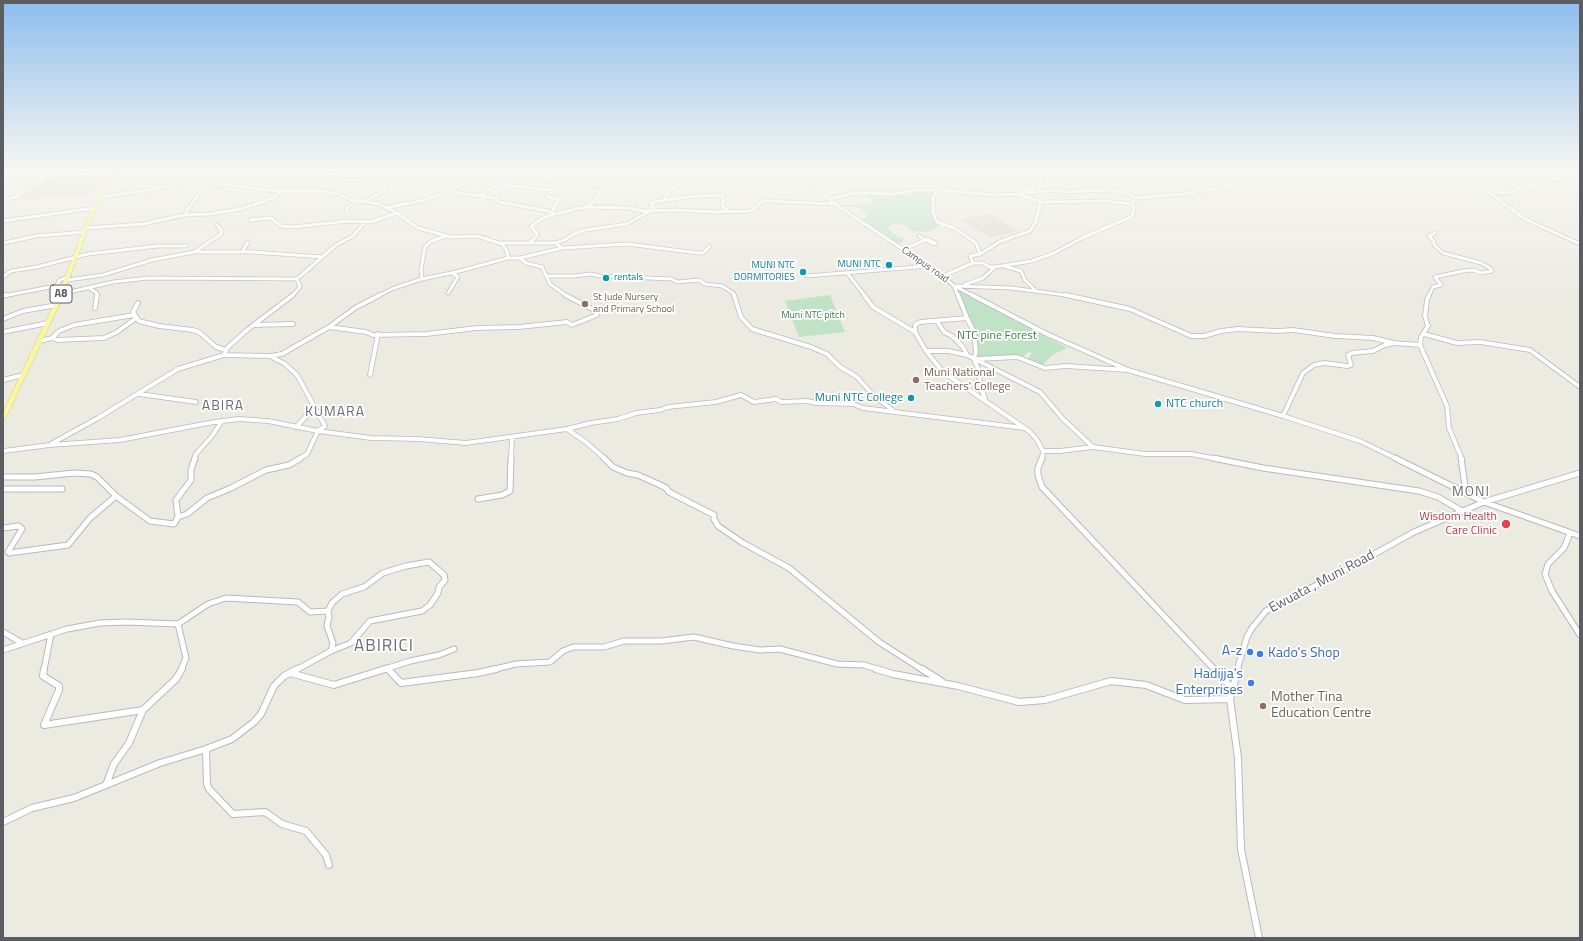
<!DOCTYPE html>
<style>
body{margin:0}
#map{position:relative;width:1583px;height:941px;overflow:hidden;background:#ecebe2;font-family:"Titillium Web",sans-serif}
canvas{display:block}
.frame{position:absolute;inset:0;border:4px solid #5a5d62;pointer-events:none}
</style>
<div id="map">
<canvas width="1583" height="941"></canvas>
<div class="frame"></div>
</div>
<script>
const ctx = document.querySelector('canvas').getContext('2d');
ctx.lineJoin = 'round';
function paint(path, color) { ctx.fillStyle = color; ctx.fill(path, 'evenodd'); }
const toPath = rows => new Path2D(rows.map(r => 'M' + r).join(''));
function strokePath(path, color, width, dash) { ctx.strokeStyle = color; ctx.lineWidth = width; ctx.lineCap = dash ? 'butt' : 'round'; ctx.setLineDash(dash || []); ctx.stroke(path); }
function drawText(font, color, halo, rows, align = 'center') {
  ctx.font = font + ' "Titillium Web",sans-serif'; ctx.lineWidth = 3.5; ctx.setLineDash([]); ctx.textBaseline = 'middle'; ctx.strokeStyle = halo; ctx.fillStyle = color; for (const [text, x, y, turn = 0] of rows) {
    ctx.save(); ctx.translate(x, y); ctx.rotate((+turn || 0) * Math.PI / 180); ctx.textAlign = isNaN(turn) ? turn : align; if (halo) ctx.strokeText(text, 0, 0); ctx.fillText(text, 0, 0); ctx.restore();
  }
}
paint(toPath([
 [106,174,89,196,15,199,48,178],
 [992,214,1018,231,991,238,960,220]
]), '#dcdad0');
paint(toPath([
 [937,191,931,201,938,228,927,232,912,231,906,226,896,224,887,226,893,234,904,239,902,243,896,244,862,220,868,216,861,209,855,207,841,207,838,205,872,205,869,194,892,195,912,192],
 [955,287,1031,329,1066,347,1065,349,1052,355,1043,365,1028,359,1032,353,1029,352,1022,357,976,359,975,330],
 [830,295,845,332,799,337,785,301]
]), '#c0e2c5');
const minorFar3 = toPath([
 [178,169,178,183],
 [293,169,352,176,382,172,398,172,405,169],
 [430,169,471,179],
 [791,169,835,204,943,276,954,286,974,296],
 [1083,169,1110,190],
 [1457,169,1525,219,1580,244],
 [112,175,155,169],
 [3,179,113,172],
 [202,180,266,169],
 [179,181,198,181,274,191,321,191,338,194,351,200,379,204,397,213,418,228,451,237,477,236,502,244,507,251,508,258,456,272,422,279,394,288,378,296],
 [496,184,551,190,552,191,547,197,559,199,552,212],
 [447,191,494,198,500,202,548,211,554,214,585,207,629,208,644,211,677,210,715,212,749,211,756,208,761,202,765,201,835,204],
 [1488,192,1509,193,1525,186,1535,185,1536,180,1554,179,1563,177,1568,173,1580,174],
 [1027,193,1056,190,1063,192,1110,190,1124,192,1136,198],
 [1020,194,1041,202,1106,201,1132,204,1136,198,1184,194,1238,184,1251,178,1264,169],
 [479,196,506,179,539,177,554,178],
 [100,197,144,191,183,182],
 [830,199,854,193,894,194,917,190,938,190,939,186,935,183,928,169],
 [3,200,16,197,23,191,39,183,43,178],
 [665,200,665,197,670,190,682,182],
 [364,202,382,192,388,182,391,172],
 [588,207,602,192,591,190,591,187],
 [386,208,425,200,452,189,471,179],
 [346,210,355,201],
 [655,211,651,203,654,202,686,197,716,195,724,196,722,206,728,210],
 [184,215,210,214,241,209,273,198,281,191],
 [250,220,271,218,281,226,292,227,350,221,371,222,397,213],
 [3,221,94,208],
 [86,228,143,224,184,215,207,182],
 [919,236,925,240],
 [927,239,936,243,934,244,925,240,927,239],
 [530,242,536,237,537,234,531,226,543,218,554,214],
 [4,243,36,236,85,232],
 [500,243,555,243,562,248,627,244,698,253,703,253,710,246],
 [555,243,565,240,572,235,585,230,627,224,650,211],
 [904,249,925,240],
 [196,251,221,234,222,231,217,225],
 [242,252,248,242],
 [980,254,976,243,954,228,937,222,933,212,933,197,938,190,994,195,1020,194,1032,189,1034,184,1042,178,1035,169],
 [508,258,520,258,526,263,542,267,550,284,567,296],
 [520,258,562,248],
 [973,263,983,263,989,267,995,267,1032,261,1054,253,1082,238,1131,217,1134,211,1132,204],
 [1004,266,1021,271,1025,280,1037,292],
 [848,274,865,296],
 [546,276,574,276,591,274,599,276,672,279,677,282,699,280,705,284,722,286,733,293,734,296],
 [807,276,929,266],
 [943,276,973,263,970,256,980,254,1001,241,1030,231,1035,223,1041,202],
 [3,277,11,271,37,267,88,254,158,246,186,246],
 [422,279,421,270,425,247,430,242,446,236],
 [68,280,103,275,152,260,194,252,252,252,323,257],
 [964,285,983,278,995,267],
 [56,286,60,280,69,276],
 [954,286,958,296],
 [956,286,1011,288,1073,296],
 [89,288,97,293,97,296],
 [448,293,458,277,452,273],
 [61,294,113,282,148,278,297,279],
 [3,296,66,284],
 [292,296,300,287,297,279,336,245,353,236,364,223],
 [1429,296,1433,287,1441,285,1435,277,1463,271,1473,270,1481,273,1492,271,1490,268,1481,263,1443,253,1434,245,1434,242,1429,236,1435,233]
]);
const minorFar2 = toPath([
 [734,295,741,317,752,329,811,347,827,354,839,366,857,377,873,395,895,412,1024,428],
 [864,295,873,307,915,332],
 [958,295,967,318,920,322,915,325,915,332,926,351,943,372,1029,431,1037,440,1043,451,1042,459],
 [972,295,1047,334,1128,370,1283,416,1360,441,1397,459],
 [1066,295,1130,309,1191,336,1204,336,1221,331,1238,329,1277,331,1293,330,1335,336,1373,338,1394,343],
 [1429,295,1427,300,1425,316,1428,326,1421,337,1420,345,1447,406,1449,428,1462,459],
 [3,296,7,295],
 [138,303,133,312,139,321,159,326,193,330,199,332,216,347,226,350],
 [95,308,97,295],
 [967,318,974,332,976,352,974,359,979,371,980,385,985,399],
 [3,319,23,311,57,305],
 [937,321,944,332,952,336,963,347,967,355],
 [254,325,293,324],
 [329,327,366,332,373,335,426,334,477,328,519,327,567,322,572,325,597,315,596,311,565,295],
 [3,332,48,323],
 [1424,334,1457,343,1480,342,1530,350,1580,387],
 [52,338,57,340,104,338,117,332,136,318],
 [40,341,52,338,59,331,74,325,134,315],
 [926,351,948,351,967,355,1040,392,1063,419,1093,447],
 [224,355,228,347,247,330,293,295],
 [272,357,285,364,297,375,325,426,318,431,307,454,299,459],
 [978,359,1017,357,1045,368,1066,366,1127,370],
 [370,375,378,334],
 [3,380,23,375],
 [139,394,196,402],
 [1283,416,1303,373,1314,365,1324,363,1347,366,1351,365,1348,355,1352,353,1373,351,1385,345,1394,343,1420,345],
 [296,427,315,407],
 [567,429,587,443,605,459],
 [51,444,98,418,178,369,224,355,271,356,282,354,329,327,355,308,380,295],
 [3,451,50,445,120,440,214,422,239,419,268,421,318,431,371,438,418,439,466,443,567,429,591,423,618,419,636,413,660,410,668,407,716,402,741,395,754,402,776,399,781,402,807,401,816,403,853,404,863,408,895,412],
 [1043,451,1060,451,1093,447,1145,454,1191,454,1218,459],
 [194,459,196,454,212,436,222,421],
 [511,459,512,437]
]);
const minorFar1 = toPath([
 [604,458,613,467,627,473,638,475,658,484,666,488,669,492,714,515,714,519,718,526,743,543,789,568,879,642,923,670],
 [1042,458,1038,468,1038,475,1042,487,1215,670],
 [1213,458,1263,468,1419,491,1438,497,1462,511],
 [1395,458,1484,502,1580,536],
 [1461,458,1466,493],
 [3,477,35,477,74,473,91,474,97,477,116,496,150,521,174,524,178,517,176,500,191,480,191,470,195,458],
 [3,489,62,489],
 [478,499,502,495,510,491,511,458],
 [178,517,187,514,207,498,231,488,266,470,289,465,301,458],
 [3,528,19,526,22,529,8,552,9,553,68,545,90,518,116,496],
 [1570,533,1564,548,1548,564,1545,574,1552,591,1580,635],
 [429,562,444,575,445,580,439,587,438,593,430,605,422,611,370,621,351,643,331,651,333,643,327,626,329,617,328,611,332,603,342,594,364,587,383,573,406,566,429,562],
 [178,624,186,658,181,670],
 [3,632,22,643],
 [3,650,67,629,100,623,127,622,178,624,208,604,226,598,298,602,310,612,328,611],
 [387,668,389,670],
 [44,670,51,634],
 [296,670,331,651],
 [382,670,410,661,439,655,454,649],
 [491,670,516,664,550,662,563,651,573,647,604,647,624,641,661,641,694,637,733,646,760,650,780,649,837,664,864,665,880,670],
 [1237,670,1247,637,1252,628,1266,611,1276,605,1333,577,1414,532,1484,502,1580,473]
]);
const minor = toPath([
 [44,669,43,676,59,686,59,690,44,725,143,710],
 [388,669,401,683,478,673,496,669],
 [876,669,893,674,958,686,1019,702,1045,700,1111,681,1146,685,1185,700,1230,699],
 [922,669,941,681],
 [1214,669,1232,688],
 [1238,669,1230,699,1238,758,1241,849,1259,938],
 [290,673,334,685,385,669],
 [206,749,207,784,209,789,233,814,265,812,282,824,306,831,326,855,329,865],
 [106,785,114,764,129,743,143,710,176,679,182,669],
 [3,822,32,808,74,798,160,763,206,749,232,739,254,722,261,714,274,686,284,676,297,669]
]);
const majorFar1 = toPath([
 [60,296,94,208,115,169]
]);
const major = toPath([
 [3,418,61,295]
]);
strokePath(minorFar3, '#b7b9be', 4.5);
strokePath(minorFar2, '#b7b9be', 5.5);
strokePath(minorFar1, '#b7b9be', 7);
strokePath(minor, '#b7b9be', 8);
strokePath(majorFar1, '#e6d261', 5.5);
strokePath(major, '#e6d261', 6);
strokePath(minorFar3, '#fff', 3);
strokePath(minorFar2, '#fff', 4);
strokePath(minorFar1, '#fff', 5);
strokePath(minor, '#fff', 6);
strokePath(majorFar1, '#f8f6ab', 4);
strokePath(major, '#f8f6ab', 5);
const sky = ctx.createLinearGradient(0, 0, 0, 301);
sky.addColorStop(0, '#8dbdee');
sky.addColorStop(0.56, '#f6f6f2');
sky.addColorStop(1, '#f6f6f200');
ctx.fillStyle = sky;
ctx.fillRect(0, 0, 1583, 301);
for (const [x, y, r, color] of [
 [889,265,4,"#0f9aa8"],
 [803,272,4,"#0f9aa8"],
 [606,278,4,"#0f9aa8"],
 [585,304,4,"#8d6e63"],
 [916,380,4,"#8d6e63"],
 [911,398,4,"#0f9aa8"],
 [1158,404,4,"#0f9aa8"],
 [1506,524,5,"#e0444e"],
 [1250,652,4,"#3f7fe0"],
 [1260,654,4,"#3f7fe0"],
 [1251,683,4,"#3f7fe0"],
 [1263,706,4,"#8d6e63"]
]) { const dot = new Path2D(); dot.arc(x, y, r, 0, 2 * Math.PI); ctx.fillStyle = color; ctx.fill(dot); strokePath(dot, '#fff', 1.5); }
drawText('10px', '#0d838f', '#fff', [
 ["MUNI NTC",881,265],
 ["MUNI NTC",795,266],
 ["DORMITORIES",795,278],
 ["rentals",614,278,"left"]
], 'right');
drawText('10px', '#5a5d62', '#fff', [
 ["Campus road",925,265,35]
]);
drawText('10px', '#785e54', '#fff', [
 ["St Jude Nursery",593,298],
 ["and Primary School",593,310]
], 'left');
drawText('10px', '#3b8047', '#fff', [
 ["Muni NTC pitch",813,316]
]);
for (const [x, y, w] of [
 [61,294,22]
]) { const box = new Path2D(); box.roundRect(x - w / 2, y - 9, w, 18, 3); ctx.fillStyle = '#fff'; ctx.fill(box); strokePath(box, '#5a5d62', 1); }
drawText('bold 11px', '#5a5d62', null, [
 ["A8",61,294]
]);
drawText('12px', '#3b8047', '#fff', [
 ["NTC pine Forest",997,336]
]);
drawText('12px', '#785e54', '#fff', [
 ["Muni National",924,373],
 ["Teachers' College",924,387]
], 'left');
drawText('12px', '#0d838f', '#fff', [
 ["Muni NTC College",903,398],
 ["NTC church",1166,404,"left"]
], 'right');
drawText('12px', '#be3a42', '#fff', [
 ["Wisdom Health",1497,517],
 ["Care Clinic",1497,531]
], 'right');
ctx.letterSpacing = '1px';
drawText('14px', '#6c6f74', '#fff', [
 ["ABIRA",223,407],
 ["KUMARA",335,413],
 ["MONI",1471,493]
]);
ctx.letterSpacing = '0px';
drawText('14px', '#5a5d62', '#fff', [
 ["Ewuata , Muni Road",1322,582,-28]
]);
drawText('14px', '#366cbe', '#fff', [
 ["A-z",1242,652],
 ["Kado's Shop",1268,654,"left"],
 ["Hadijja's",1243,675],
 ["Enterprises",1243,691]
], 'right');
drawText('14px', '#785e54', '#fff', [
 ["Mother Tina",1271,698],
 ["Education Centre",1271,714]
], 'left');
ctx.letterSpacing = '1px';
drawText('17px', '#6c6f74', '#fff', [
 ["ABIRICI",384,647]
]);
ctx.letterSpacing = '0px';
</script>
